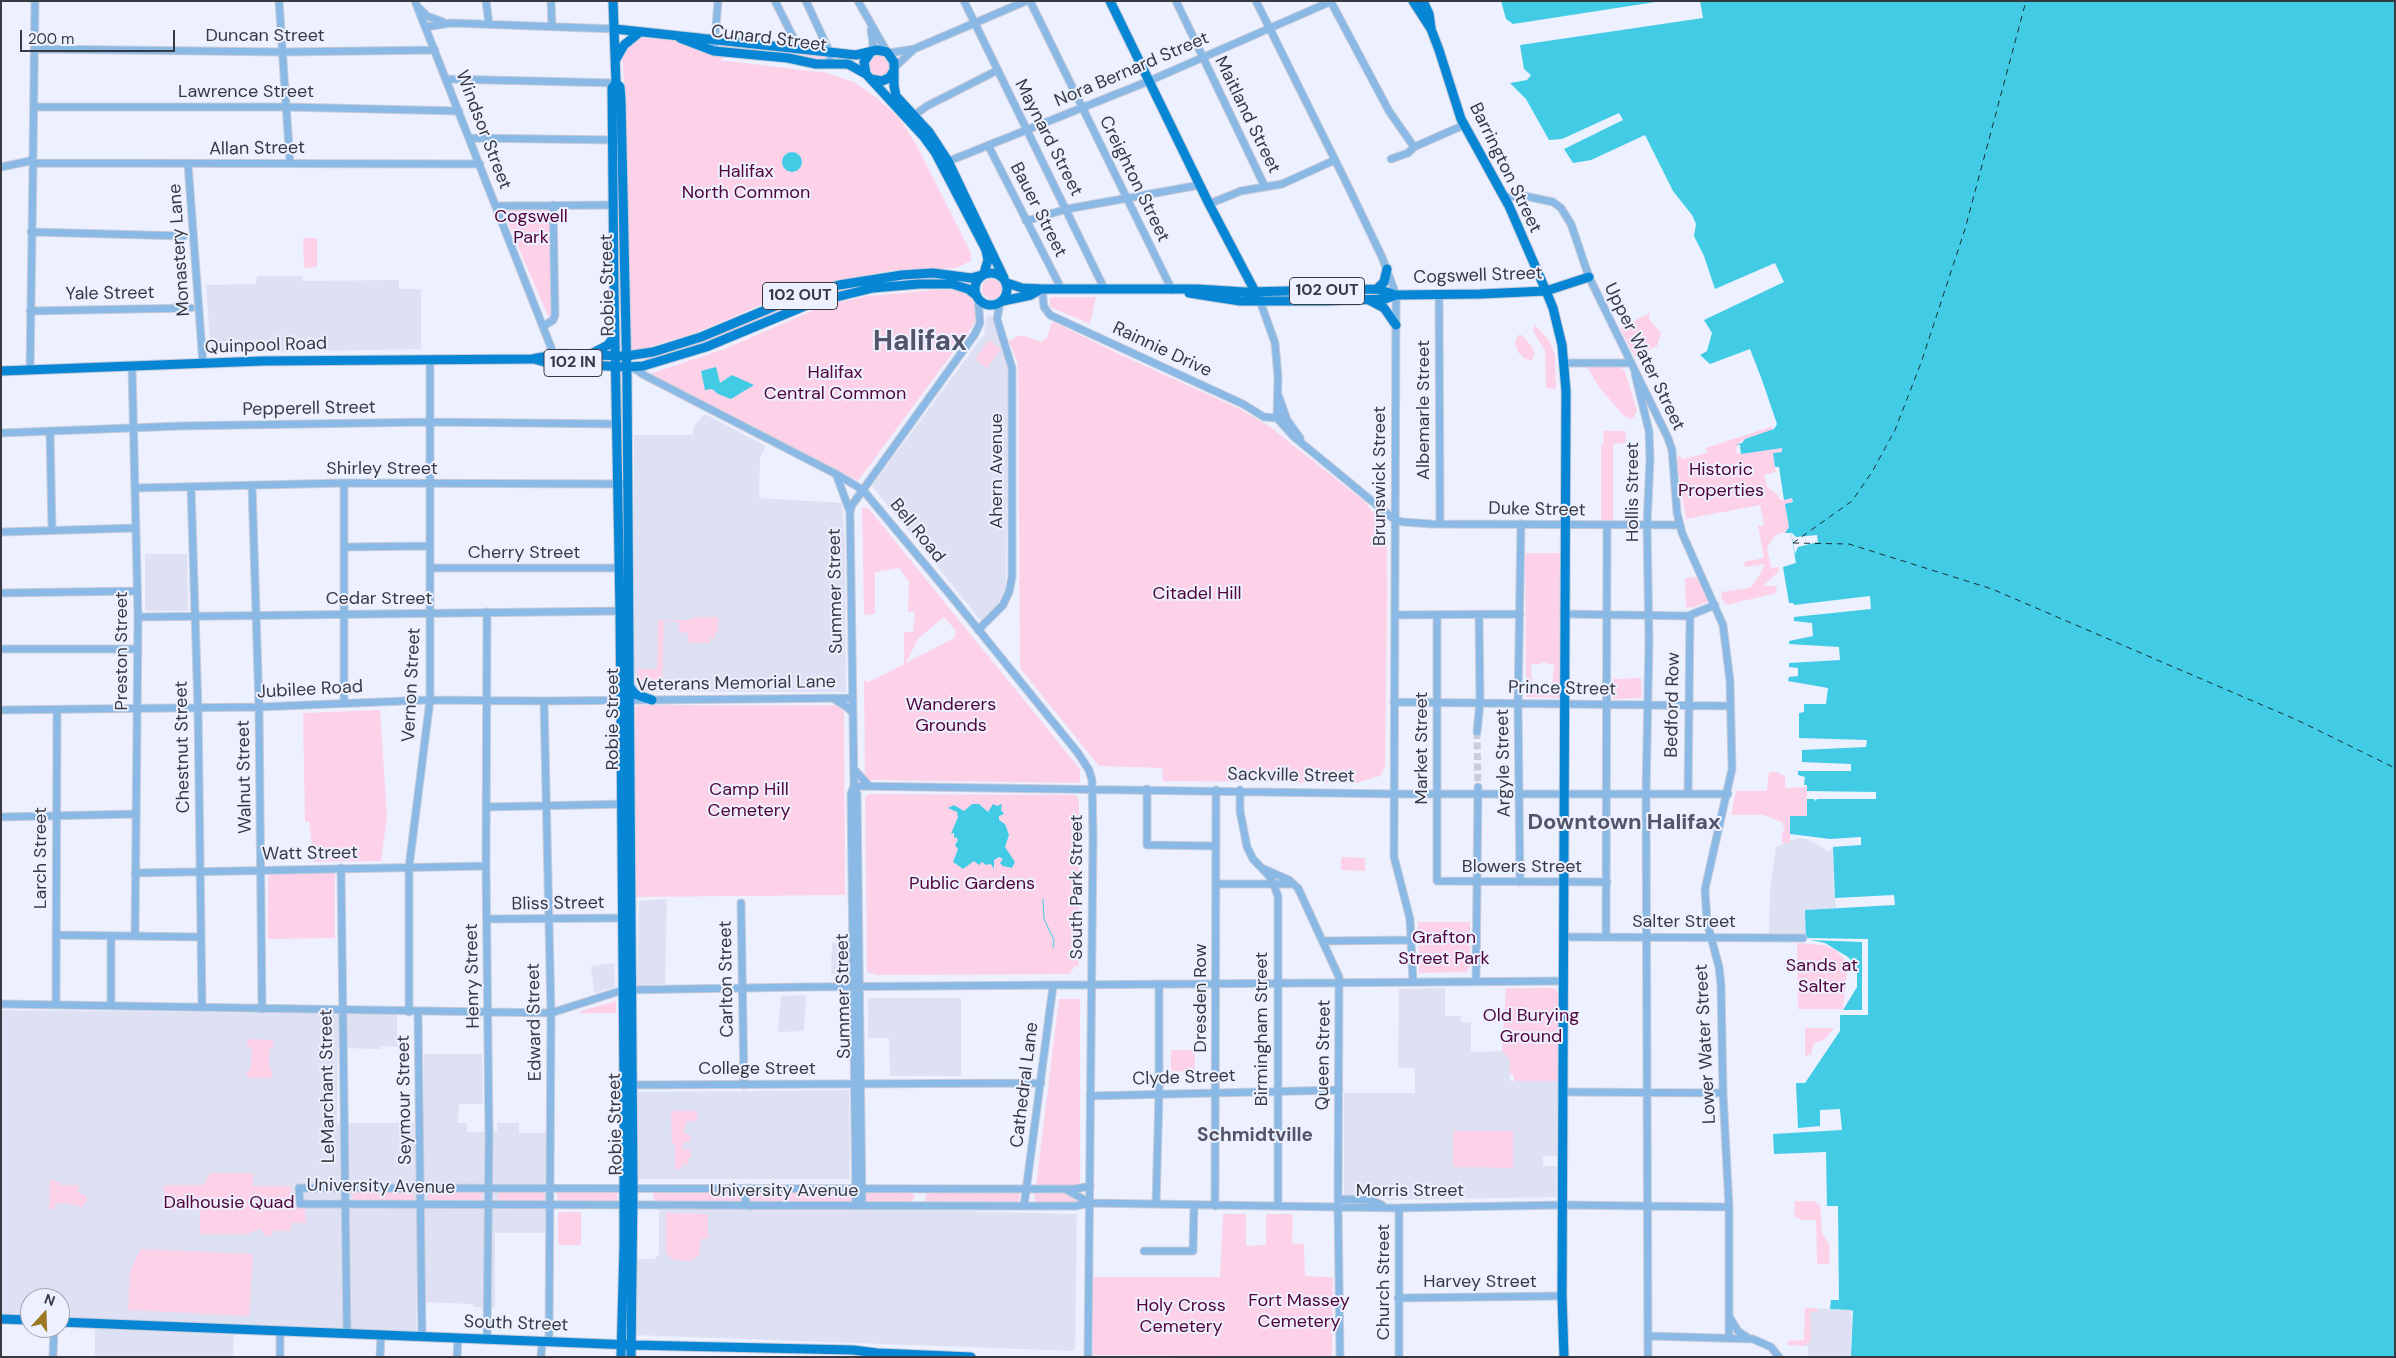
<!DOCTYPE html>
<style>
body{margin:0}
#map{position:relative;width:2396px;height:1358px;overflow:hidden;background:#edf0ff;font-family:"DM Sans",sans-serif}
canvas{display:block}
.frame{position:absolute;inset:0;border:2px solid #383a43;pointer-events:none}
.north{position:absolute;left:20px;top:1288px;width:50px;height:50px;box-sizing:border-box;background:#edf0ff;border:1px solid #a5a7b4;border-radius:50%;rotate:20deg;font-size:14px;font-weight:700;line-height:20px;text-align:center;color:#383a43}
.north::after{content:'';display:block;margin:auto;width:18px;height:22px;background:#9c7824;clip-path:polygon(50% 0,100% 100%,50% 72%,0 100%)}
.scale{position:absolute;left:20px;top:30px;width:155px;height:22px;box-sizing:border-box;border:2px solid #383a43;border-top:0;padding-left:6px;font-size:15px;line-height:18px;white-space:nowrap;color:#383a43;-webkit-text-stroke:4px #edf0ff;paint-order:stroke}
</style>
<div id="map">
<canvas width="2396" height="1358"></canvas>
<div class="frame"></div>
<div class="north">N</div>
<div class="scale">200 m</div>
</div>
<script>
const ctx = document.querySelector('canvas').getContext('2d');
ctx.lineJoin = 'round';
function paint(path, color) { ctx.fillStyle = color; ctx.fill(path, 'evenodd'); }
const toPath = rows => new Path2D(rows.map(r => 'M' + r).join(''));
function strokePath(path, color, width, dash) { ctx.strokeStyle = color; ctx.lineWidth = width; ctx.lineCap = dash ? 'butt' : 'round'; ctx.setLineDash(dash || []); ctx.stroke(path); }
function drawText(font, color, halo, rows, align = 'center') {
  ctx.font = font + ' "DM Sans",sans-serif'; ctx.lineWidth = 4; ctx.setLineDash([]); ctx.textBaseline = 'middle'; ctx.strokeStyle = halo; ctx.fillStyle = color; for (const [text, x, y, turn = 0] of rows) {
    ctx.save(); ctx.translate(x, y); ctx.rotate((+turn || 0) * Math.PI / 180); ctx.textAlign = isNaN(turn) ? turn : align; if (halo) ctx.strokeText(text, 0, 0); ctx.fillText(text, 0, 0); ctx.restore();
  }
}
paint(toPath([
 [257,276,302,276,302,281,399,280,399,289,421,289,421,349,211,353,206,285,256,284],
 [987,315,992,316,1006,359,1008,376,1006,578,1005,589,997,606,981,621,872,486,984,334],
 [705,414,766,446,760,458,759,498,842,503,845,543,846,692,642,692,634,685,634,435,693,435,693,427],
 [145,554,187,554,188,611,145,611],
 [1797,838,1808,839,1829,852,1833,847,1836,908,1806,910,1806,936,1769,935,1770,890,1776,847],
 [667,899,665,984,637,986,639,901],
 [848,942,848,973,831,974,832,943],
 [614,963,615,987,594,993,591,966],
 [1445,988,1445,1016,1461,1016,1461,1022,1471,1022,1471,1052,1502,1051,1510,1060,1510,1081,1558,1081,1558,1156,1543,1156,1543,1166,1558,1166,1558,1197,1387,1200,1380,1197,1344,1197,1344,1093,1415,1093,1415,1068,1398,1068,1399,989],
 [806,995,804,1031,778,1032,781,996],
 [868,998,961,998,961,1076,890,1076,889,1038,868,1038],
 [1,1010,397,1014,397,1047,381,1046,381,1049,338,1048,337,1123,424,1123,424,1054,482,1054,483,1104,459,1104,458,1123,467,1123,467,1132,497,1132,497,1123,519,1123,519,1133,546,1133,546,1233,495,1233,495,1308,473,1307,473,1304,417,1302,416,1333,234,1330,233,1357,95,1357,95,1323,60,1322,60,1298,30,1298,30,1320,1,1319],
 [849,1090,850,1179,638,1179,638,1092],
 [830,1208,1077,1214,1075,1351,634,1335,635,1259,654,1259,659,1255,659,1209],
 [1805,1308,1852,1310,1851,1357,1808,1357,1808,1347,1804,1340]
]), '#dee1f4');
paint(toPath([
 [647,36,678,40,726,56,720,60,827,73,854,82,876,97,899,118,916,144,971,253,971,261,956,268,893,270,813,285,784,295,698,332,639,350,632,349,629,344,625,94,622,56,624,50,640,37],
 [720,44,826,54,828,57,822,62,719,47],
 '868 65a11 11 0 1 1 22 0a11 11 0 1 1-22 0Z',
 [550,208,551,316,548,316,502,209],
 [303,238,317,238,317,267,304,268],
 [927,275,974,280,974,282,971,287,952,280,904,280,851,289,825,295,791,307,787,306,823,292],
 '982 289a10 10 0 1 1 20 0a10 10 0 1 1-20 0Z',
 [937,290,959,290,967,293,971,297,977,311,974,324,858,481,650,374,727,348,823,306,868,296],
 [1054,297,1096,297,1090,324,1050,307,1050,298],
 [782,307,783,311,710,343,647,361,642,360,731,330],
 [1650,313,1649,319,1661,333,1657,346,1635,357,1620,328],
 [1054,322,1123,356,1238,408,1269,426,1365,502,1380,522,1387,545,1387,606,1385,767,1380,776,1356,783,1163,781,1162,768,1099,766,1020,668,1018,364,1009,341,1018,336,1025,336,1041,342,1047,338,1051,324],
 [1535,325,1548,339,1555,354,1556,389,1546,388,1545,351,1533,331],
 [1518,335,1522,335,1532,347,1535,354,1532,360,1525,359,1518,352,1515,343],
 [989,340,1001,349,987,368,975,359],
 [1587,367,1620,367,1625,371,1637,411,1634,417,1630,419,1623,415,1599,387],
 [1773,426,1770,432,1741,441,1736,448,1737,454,1782,448,1782,452,1773,454,1776,472,1764,475,1767,487,1777,494,1780,500,1792,498,1793,503,1785,505,1789,527,1788,531,1775,535,1767,548,1771,568,1778,567,1779,571,1763,586,1776,586,1777,593,1726,605,1721,597,1722,592,1749,588,1753,585,1763,569,1764,564,1745,567,1744,562,1764,558,1758,526,1764,525,1760,505,1686,519,1676,458,1680,456,1683,459,1707,453,1706,448],
 [1603,431,1626,431,1625,443,1613,444,1613,520,1601,520,1601,445,1604,444],
 [862,507,869,509,1080,769,1080,783,865,780,864,680,867,682,875,679,904,664,904,632,913,632,915,612,908,612,909,582,899,568,875,572,875,614,864,615],
 [944,617,956,631,954,638,906,663,918,639],
 [1525,553,1560,553,1559,698,1526,697],
 [1541,662,1554,665,1551,695,1536,695,1536,689,1532,689,1531,664,1541,664],
 [1698,577,1709,601,1695,607,1686,608,1685,578],
 [693,617,718,617,718,632,715,633,715,638,710,638,710,643,689,643,687,632,679,633,679,622,664,621,662,688,658,690,639,688,637,684,637,669,657,669,658,620,692,620],
 [1641,678,1642,698,1613,699,1613,679],
 [638,705,837,705,842,708,844,712,845,895,636,897,634,709],
 [380,710,387,817,381,861,314,862,309,822,305,822,303,713],
 [1769,772,1779,772,1780,775,1785,775,1785,788,1807,787,1807,816,1790,816,1790,843,1782,843,1782,833,1785,831,1782,822,1763,815,1731,815,1736,791,1767,791],
 [868,794,1075,795,1079,800,1079,966,1075,966,1070,974,877,975,867,972,865,798],
 [1341,857,1365,858,1365,871,1341,870],
 [335,871,335,938,268,939,268,874],
 [1418,922,1470,922,1470,965,1467,972,1419,973],
 [1797,943,1824,945,1836,950,1844,959,1847,971,1843,1009,1798,1009],
 [1506,988,1555,988,1558,992,1558,1081,1514,1081,1514,1076,1510,1073,1510,1060,1502,1051],
 [1059,999,1080,999,1080,1185,1074,1186,1036,1185],
 [616,1001,616,1013,580,1013,580,1011],
 [1805,1028,1834,1028,1824,1040,1814,1043,1811,1054,1805,1056],
 [248,1039,273,1040,273,1048,269,1049,269,1069,273,1070,272,1078,248,1078,246,1071,250,1071,252,1056,251,1047,246,1047],
 [1171,1050,1195,1050,1195,1072,1171,1071],
 [671,1111,697,1111,697,1121,687,1121,684,1129,684,1133,690,1135,690,1142,683,1142,683,1149,691,1149,691,1158,688,1158,688,1164,684,1164,680,1169,675,1169,675,1144,672,1144],
 [1453,1131,1513,1131,1513,1168,1453,1167],
 [210,1173,253,1173,253,1186,291,1186,291,1207,305,1208,306,1223,291,1223,291,1231,272,1231,272,1236,266,1236,260,1229,247,1234,200,1234,200,1210,164,1210,164,1185,203,1185],
 [50,1180,60,1182,60,1185,79,1185,78,1193,86,1195,87,1201,82,1207,64,1203,55,1204,55,1209,49,1209],
 [482,1190,481,1201,428,1202,428,1191],
 [498,1190,543,1190,545,1196,543,1201,498,1201],
 [653,1190,744,1191,744,1202,654,1202],
 [1017,1190,1020,1194,1019,1202,925,1201,927,1191],
 [414,1191,414,1201,352,1201,353,1192],
 [557,1191,617,1191,618,1202,557,1202],
 [750,1191,851,1191,853,1200,849,1202,750,1202,747,1194],
 [910,1191,915,1197,910,1203,864,1202,865,1192],
 [1035,1191,1063,1193,1079,1202,1034,1202],
 [1795,1201,1814,1201,1820,1205,1822,1233,1830,1246,1829,1264,1817,1264,1816,1220,1801,1220,1794,1216],
 [558,1212,581,1212,581,1245,558,1245],
 [666,1213,708,1214,708,1239,701,1239,699,1255,691,1261,674,1260,666,1254],
 [1223,1214,1246,1214,1246,1246,1266,1245,1266,1214,1293,1214,1292,1243,1304,1244,1305,1276,1296,1276,1333,1277,1332,1357,1093,1355,1093,1277,1220,1277],
 [141,1249,253,1254,249,1316,128,1310,130,1271],
 [1805,1308,1817,1308,1817,1312,1810,1312,1811,1341,1805,1346,1788,1345,1787,1341,1804,1340]
]), '#fdd2e9');
paint(toPath([
 [1501,1,1662,1,1513,24,1506,19],
 [1700,1,2395,1,2395,1357,1851,1357,1853,1311,1851,1310,1830,1309,1831,1300,1839,1300,1838,1206,1827,1206,1826,1152,1774,1154,1773,1134,1842,1130,1840,1109,1820,1110,1820,1126,1798,1128,1796,1083,1805,1083,1840,1031,1840,1015,1857,987,1857,967,1848,957,1825,943,1806,939,1805,910,1895,905,1894,895,1835,898,1833,847,1861,845,1861,837,1830,839,1790,834,1790,816,1807,816,1807,799,1814,799,1815,801,1817,799,1876,799,1876,792,1807,791,1807,785,1804,785,1805,777,1798,775,1798,771,1851,771,1851,764,1802,762,1802,750,1866,747,1867,740,1799,738,1799,713,1804,712,1804,704,1826,704,1828,688,1788,681,1789,677,1798,676,1798,668,1789,667,1789,663,1840,660,1839,647,1789,644,1789,641,1813,636,1812,623,1794,621,1794,617,1871,609,1870,596,1794,605,1793,603,1789,603,1783,567,1796,563,1791,533,1785,533,1789,527,1785,504,1793,502,1792,498,1784,500,1779,467,1775,467,1773,453,1782,452,1782,448,1741,454,1740,445,1736,445,1742,443,1745,439,1774,429,1777,424,1762,380,1750,349,1710,364,1700,355,1707,351,1712,333,1704,320,1784,282,1775,263,1715,289,1704,256,1694,236,1696,224,1692,215,1673,191,1645,135,1591,160,1573,163,1564,149,1623,120,1619,113,1562,139,1549,140,1526,99,1510,83,1527,80,1531,75,1524,69,1520,45,1703,18],
 '782 162a10 10 0 1 1 20 0a10 10 0 1 1-20 0Z',
 [716,367,720,383,732,375,754,385,731,399,718,394,712,389,705,390,701,371],
 [972,804,979,804,988,812,993,804,997,806,1002,804,1001,810,1004,814,999,816,999,820,1005,824,1009,835,1005,847,1015,862,1012,868,1003,866,1000,863,1003,859,999,857,994,860,994,869,991,864,986,865,982,862,979,865,974,861,963,869,953,862,958,849,955,845,958,840,956,837,954,838,954,833,951,834,958,817,957,812,948,808,954,805,964,811]
]), '#42cbe4');
paint(toPath([
 [1791,532,1796,537,1817,535,1818,542,1798,547,1795,554],
 [1806,938,1868,939,1868,1015,1840,1015,1840,1010,1862,1010,1862,942,1808,940]
]), '#edf0ff');
strokePath(toPath([
 [1043,899,1044,919,1054,940,1053,948]
]), '#42cbe4', 1);
strokePath(toPath([
 [1793,543,1849,544,1992,589,2297,720,2395,768],
 [1793,543,1852,501,1872,472,1895,430,1921,363,1965,229,2026,1]
]), '#192f34', 1, [6, 5]);
strokePath(toPath([
 [1477,732,1478,787]
]), '#c9ccd9', 7, [7, 3.5]);
const minor = toPath([
 [279,1,290,163],
 [415,1,554,355],
 [486,1,489,24],
 [551,1,552,26],
 [775,1,793,37,794,47],
 [806,1,830,53,830,64],
 [858,1,887,52],
 [964,1,1104,288],
 [1030,1,1172,290],
 [1176,1,1265,187],
 [1256,1,1345,180,1382,257,1396,295,1394,857,1410,919,1413,982],
 [1331,2,1389,111,1414,147],
 [420,9,427,16,443,22],
 [426,27,451,23,615,29],
 [871,30,873,43,872,52],
 [35,49,283,52,435,50],
 [714,51,718,1],
 [889,53,914,49,1026,1],
 [895,67,912,51],
 [447,79,616,83],
 [34,107,286,107,459,111],
 [913,116,927,106,998,70],
 [470,138,616,140],
 [988,145,1061,288],
 [1391,159,1408,153,1414,147,1464,125],
 [944,163,1149,81,1332,1],
 [188,164,203,364],
 [1,167,30,161,33,157,35,1],
 [1504,197,1525,196,1553,202,1561,208,1571,224,1589,277,1668,438,1672,450,1677,513,1682,533,1723,625,1730,681,1732,769,1705,889,1707,922,1719,967,1721,985,1723,1093,1729,1207,1729,1337],
 [1209,204,1241,191,1282,184,1335,160],
 [496,206,614,205],
 [1026,221,1067,209,1200,185],
 [31,232,184,236],
 [1042,289,1044,307,1050,315,1243,404,1264,417,1277,418,1284,412],
 [1439,295,1440,524],
 [1260,301,1275,343,1278,377,1277,418,1293,436,1395,520,1403,522,1432,524,1680,525],
 [30,311,191,308],
 [544,326,553,320,555,315,553,205],
 [1564,363,1630,363],
 [629,365,644,375,836,474,863,490,952,597,1078,753,1089,770,1092,780,1093,835,1088,1357],
 [132,366,138,617,135,936],
 [30,370,33,167,35,163,480,164],
 [1635,374,1649,431,1650,459,1647,525,1649,640,1646,794,1648,1357],
 [1279,397,1287,420,1300,438],
 [50,432,52,530],
 [1,433,181,426,429,422,618,424],
 [836,474,850,512],
 [252,485,259,707,262,1009],
 [191,487,198,709,202,1007],
 [136,488,344,483,628,484],
 [1,532,136,528],
 [344,547,429,546],
 [430,568,618,568],
 [1,593,137,591],
 [487,612,486,866,489,1136,487,1340],
 [1564,614,1688,616,1715,605],
 [1395,615,1520,614],
 [1437,615,1437,881,1607,882],
 [138,617,620,611],
 [978,630,1003,605,1009,592,1012,577,1012,368,997,319,1000,303],
 [1,649,138,649],
 [834,699,847,707,853,713],
 [544,701,551,1013,549,1342],
 [1394,702,1730,706],
 [344,703,344,483],
 [1,710,259,707,428,700,544,701,853,698],
 [1477,732,1480,702,1479,615],
 [854,769,869,786],
 [854,786,1394,794,1728,794],
 [854,786,857,794,862,1206],
 [1147,789,1147,845,1215,846],
 [1240,790,1240,811,1247,847,1253,859,1271,878,1278,896,1278,1205],
 [1688,794,1690,616],
 [486,807,627,804],
 [1,817,136,814],
 [341,868,347,1334],
 [1264,869,1289,880,1298,888,1339,977,1338,1206,1340,1357],
 [135,873,486,866],
 [1520,882,1518,704,1521,524],
 [1216,884,1291,884],
 [741,903,744,1085],
 [487,919,626,918],
 [56,935,201,937],
 [1565,937,1803,938],
 [1606,937,1607,526],
 [1324,941,1412,940],
 [1476,981,1478,787],
 [1,1004,551,1013,623,990,803,987,1564,981],
 [56,1005,57,710],
 [111,1006,111,936],
 [409,1012,409,867,430,700,430,360],
 [418,1012,422,1337],
 [629,1085,1041,1083],
 [1564,1092,1723,1093],
 [1090,1096,1339,1090],
 [1090,1186,1075,1189,299,1188,300,1204,304,1204,1019,1206,1075,1206,1090,1203,1399,1208,1563,1205,1729,1207],
 [1067,1190,1090,1203],
 [1338,1199,1370,1200,1382,1205],
 [1156,1204,1159,1094,1159,984],
 [750,1206,746,1202,745,1197,750,1188],
 [856,1206,851,794,854,786,850,512,852,505,975,334,980,323,978,298],
 [1024,1206,1053,986],
 [1215,1206,1216,790],
 [1399,1208,1399,1357],
 [1144,1251,1193,1251,1194,1206],
 [1398,1298,1562,1296],
 [1730,1318,1738,1331,1748,1338],
 [1648,1336,1753,1339,1771,1347,1779,1357],
 [53,1357,54,1328],
 [280,1357,280,1331],
 [380,1357,381,1335],
 [457,1357,458,1338],
 [541,1357,542,1342]
]);
const major = toPath([
 [613,1,616,83,612,88,614,290,620,611,624,1085,624,1246,621,1357],
 [1110,1,1209,204,1260,301],
 [1413,1,1431,29,1439,50,1461,119,1509,206,1546,291,1553,308,1562,345,1566,391,1562,1296,1564,1357],
 [1423,1,1429,14,1431,28],
 [615,29,856,55,877,50,887,52,894,62,894,86,896,96,929,132,948,161,1004,278],
 [680,38,714,51,788,58,816,64,848,64,866,74],
 [870,53,864,62,866,74,924,137,935,152,986,250,988,260,984,273],
 [616,59,624,45,640,32],
 [871,79,882,81,889,78,893,72],
 [616,83,620,87,621,100,627,381,633,1188,631,1357],
 '975 289a16 16 0 1 1 32 0a16 16 0 1 1-32 0Z',
 [1007,283,1022,288,1042,289,1197,289,1245,292,1377,289,1396,295,1480,294,1546,291,1589,277],
 [1377,289,1384,282,1387,269],
 [1189,293,1240,301,1325,301,1385,299,1396,295],
 [1369,300,1384,308,1396,325],
 [1003,301,1031,295,1041,289],
 [591,354,608,345,615,335],
 [534,359,548,363,627,367,643,366,706,347,812,303,873,288,919,284,952,284,968,289,977,296],
 [1,371,263,361,532,359,560,354,626,356,653,352,701,337,799,296,839,285,902,275,933,273,971,278,982,275],
 [630,687,635,694,652,700],
 [1,1319,30,1320],
 [60,1322,631,1345,853,1350,877,1353,971,1357]
]);
strokePath(minor, '#c9ccd9', 9);
strokePath(major, '#c9ccd9', 11);
strokePath(minor, '#89b9e4', 7);
strokePath(major, '#0786d5', 9);
for (const [x, y, w] of [
 [1327,291,75],
 [800,296,75],
 [573,363,58]
]) { const box = new Path2D(); box.roundRect(x - w / 2, y - 13.5, w, 27, 4); ctx.fillStyle = '#edf0ff'; ctx.fill(box); strokePath(box, '#383a43', 1); }
drawText('bold 16px', '#383a43', null, [
 ["102 OUT",1327,291],
 ["102 OUT",800,296],
 ["102 IN",573,363]
]);
drawText('18px', '#383a43', '#edf0ff', [
 ["Duncan Street",265,36],
 ["Cunard Street",769,39,7],
 ["Nora Bernard Street",1132,70,-23],
 ["Lawrence Street",246,92],
 ["Maitland Street",1247,115,64],
 ["Windsor Street",483,130,69],
 ["Maynard Street",1048,138,63],
 ["Allan Street",257,149,-1],
 ["Barrington Street",1505,168,64],
 ["Creighton Street",1134,179,64],
 ["Bauer Street",1038,210,63],
 ["Monastery Lane",180,250,-94],
 ["Cogswell Street",1478,276,-2],
 ["Robie Street",608,285,-91],
 ["Yale Street",110,294,-1],
 ["Quinpool Road",266,346,-2],
 ["Rainnie Drive",1162,350,25],
 ["Upper Water Street",1644,357,64],
 ["Pepperell Street",309,409,-1],
 ["Albemarle Street",1424,410,-90],
 ["Shirley Street",382,469],
 ["Ahern Avenue",997,471,-90],
 ["Brunswick Street",1380,476,-90],
 ["Hollis Street",1633,492,-90],
 ["Duke Street",1537,510,1],
 ["Bell Road",917,531,51],
 ["Cherry Street",524,553],
 ["Summer Street",836,591,-91],
 ["Cedar Street",379,599],
 ["Preston Street",122,651,-90],
 ["Veterans Memorial Lane",736,684,-1],
 ["Vernon Street",412,685,-87],
 ["Prince Street",1562,689,1],
 ["Jubilee Road",310,690,-3],
 ["Bedford Row",1673,705,-89],
 ["Robie Street",613,719,-90],
 ["Chestnut Street",183,747,-91],
 ["Market Street",1422,748,-90],
 ["Argyle Street",1504,763,-91],
 ["Sackville Street",1291,776,1],
 ["Walnut Street",245,777,-91],
 ["Watt Street",310,854,-1],
 ["Larch Street",41,858,-90],
 ["Blowers Street",1522,867],
 ["South Park Street",1077,887,-90],
 ["Bliss Street",558,904,-1],
 ["Salter Street",1684,922],
 ["Henry Street",473,976,-91],
 ["Carlton Street",727,979,-91],
 ["Summer Street",844,996,-91],
 ["Dresden Row",1201,998,-90],
 ["Edward Street",535,1022,-91],
 ["Birmingham Street",1262,1029,-90],
 ["Lower Water Street",1706,1044,-93],
 ["Queen Street",1324,1055,-89],
 ["College Street",757,1069],
 ["Clyde Street",1184,1078,-2],
 ["Cathedral Lane",1025,1085,-83],
 ["LeMarchant Street",328,1086,-91],
 ["Seymour Street",405,1100,-91],
 ["Robie Street",616,1124,-91],
 ["University Avenue",381,1187,1],
 ["University Avenue",784,1191],
 ["Morris Street",1410,1191],
 ["Church Street",1384,1282,-90],
 ["Harvey Street",1480,1282],
 ["South Street",516,1324,2]
]);
drawText('18px', '#500339', '#edf0ff', [
 ["Halifax",746,172],
 ["North Common",746,193],
 ["Cogswell",531,217],
 ["Park",531,238],
 ["Halifax",835,373],
 ["Central Common",835,394],
 ["Historic",1721,470],
 ["Properties",1721,491],
 ["Citadel Hill",1197,594],
 ["Wanderers",951,705],
 ["Grounds",951,726],
 ["Camp Hill",749,790],
 ["Cemetery",749,811],
 ["Public Gardens",972,884],
 ["Grafton",1444,938],
 ["Street Park",1444,959],
 ["Sands at",1822,966],
 ["Salter",1822,987],
 ["Old Burying",1531,1016],
 ["Ground",1531,1037],
 ["Dalhousie Quad",229,1203],
 ["Fort Massey",1299,1301],
 ["Cemetery",1299,1322],
 ["Holy Cross",1181,1306],
 ["Cemetery",1181,1327]
]);
drawText('bold 19px', '#525469', '#edf0ff', [
 ["Schmidtville",1255,1136]
]);
drawText('bold 22px', '#525469', '#edf0ff', [
 ["Downtown Halifax",1624,823]
]);
drawText('bold 28px', '#525469', '#edf0ff', [
 ["Halifax",920,343]
]);
</script>
